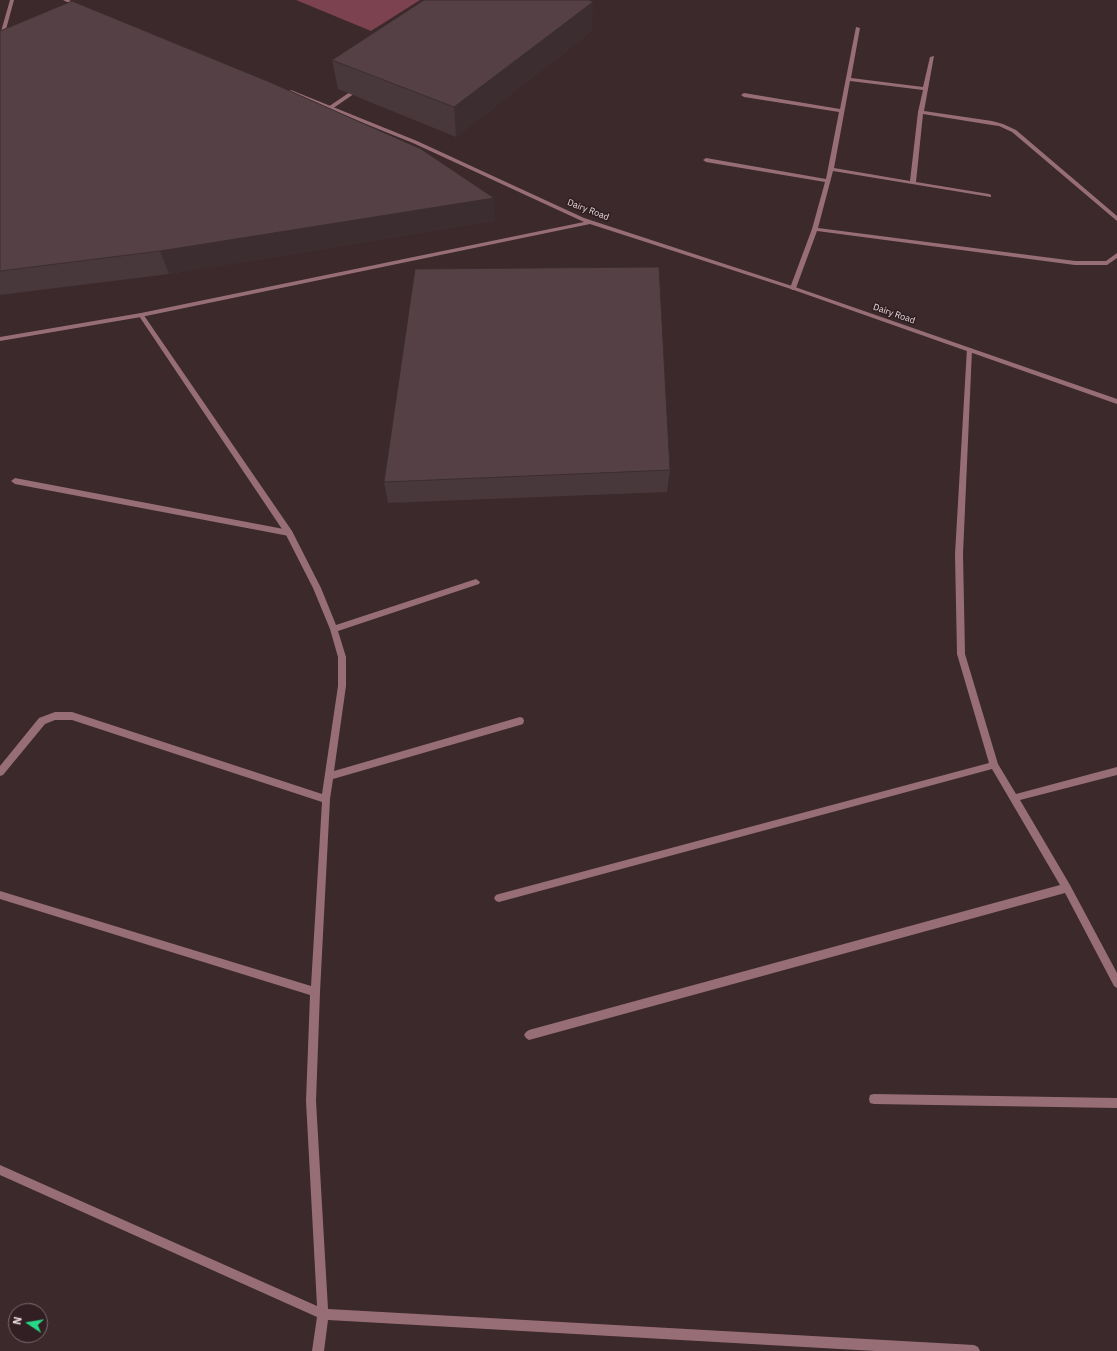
<!DOCTYPE html>
<style>
body{margin:0}
#map{position:relative;width:1117px;height:1351px;overflow:hidden;background:#3b292c;font-family:"IBM Plex Sans",sans-serif}
canvas{display:block}
.north{position:absolute;left:8px;top:1303px;width:40px;height:40px;box-sizing:border-box;background:#311f23;border:1px solid #796a6d;border-radius:50%;rotate:282deg;font-size:11px;font-weight:700;line-height:16px;text-align:center;color:#e6dadc}
.north::after{content:'';display:block;margin:auto;width:14px;height:18px;background:#26d886;clip-path:polygon(50% 0,100% 100%,50% 72%,0 100%)}
</style>
<div id="map">
<canvas width="1117" height="1351"></canvas>
<div class="north">N</div>
</div>
<script>
const ctx = document.querySelector('canvas').getContext('2d');
ctx.lineJoin = 'round';
function paint(path, color) { ctx.fillStyle = color; ctx.fill(path, 'evenodd'); }
const toPath = rows => new Path2D(rows.map(r => 'M' + r).join(''));
function strokePath(path, color, width, dash) { ctx.strokeStyle = color; ctx.lineWidth = width; ctx.lineCap = dash ? 'butt' : 'round'; ctx.setLineDash(dash || []); ctx.stroke(path); }
function drawText(font, color, halo, rows, align = 'center') {
  ctx.font = font + ' "IBM Plex Sans",sans-serif'; ctx.lineWidth = 3.5; ctx.setLineDash([]); ctx.textBaseline = 'middle'; ctx.strokeStyle = halo; ctx.fillStyle = color; for (const [text, x, y, turn = 0] of rows) {
    ctx.save(); ctx.translate(x, y); ctx.rotate((+turn || 0) * Math.PI / 180); ctx.textAlign = isNaN(turn) ? turn : align; if (halo) ctx.strokeText(text, 0, 0); ctx.fillText(text, 0, 0); ctx.restore();
  }
}
paint(toPath([
 [296,0,420,0,371,31]
]), '#7c424f');
paint(toPath([
 [10,0,14,0,2,44,0,45,0,35,10,0],
 [356,88,361,89,332,109,328,109,328,107,356,88],
 [15,478,289,530,293,533,289,536,15,484,11,481,15,478]
]), '#986e76');
paint(toPath([
 [856,27,860,28,851,78,923,87,930,57,934,56,924,111,992,121,1003,124,1016,130,1117,216,1117,221,1012,132,999,126,992,125,923,114,916,182,989,194,991,195,991,197,833,171,818,228,1075,261,1106,261,1117,253,1117,258,1107,265,1075,265,817,231,796,288,793,290,791,289,790,288,812,229,825,182,706,162,703,160,706,158,826,179,839,112,744,97,741,95,744,93,840,109,856,27],
 [850,81,923,90,918,112,910,181,834,168,850,81],
 [141,313,143,314,292,531,321,588,336,625,476,579,480,582,479,584,338,631,346,657,346,686,334,771,520,717,523,718,524,721,523,724,520,725,333,779,330,799,320,992,316,1101,328,1309,974,1345,978,1347,980,1351,875,1351,328,1320,324,1351,312,1351,317,1317,0,1175,0,1165,317,1306,306,1101,310,995,0,899,0,891,311,986,322,802,72,720,55,720,45,724,3,775,0,776,0,766,39,718,55,712,72,712,322,794,338,686,338,657,330,629,313,588,286,535,139,316,139,314,141,313],
 [967,348,971,348,972,350,963,554,965,654,998,764,1016,794,1117,767,1117,775,1020,800,1070,885,1117,973,1117,988,1114,986,1065,893,529,1040,526,1038,524,1035,526,1032,529,1030,1060,885,992,769,499,902,496,901,494,898,496,895,499,894,989,763,957,654,955,554,967,348],
 [874,1094,1117,1098,1117,1108,874,1104,870,1103,869,1099,870,1095,874,1094]
]), '#986e76');
paint(toPath([
 [63,0,69,0,81,6,77,7,63,0],
 [291,90,417,141,584,218,795,287,1117,399,1117,404,791,289,590,224,141,317,0,341,0,337,141,313,584,222,413,143,289,93,288,92,291,90]
]), '#986e76');
paint(toPath([
 [0,31,495,221,169,274,0,295],
 [592,31,456,137,338,89,332,60],
 [670,470,667,492,388,503,384,482]
]), '#49383b');
paint(toPath([
 [593,2,592,31,456,137,454,107],
 [494,198,495,221,169,274,160,251]
]), '#3c2e30');
const building = toPath([
 [424,0,589,0,593,2,454,107,332,60,424,0],
 [72,1,272,83,421,149,494,198,160,251,0,271,0,31,72,1],
 [659,267,670,470,384,482,415,269,659,267]
]);
paint(building, '#554145');
strokePath(building, '#3c2e30', 1);
drawText('9px', '#e6dadc', '#311f23', [
 ["Dairy Road",588,210,21],
 ["Dairy Road",894,314,19]
]);
</script>
